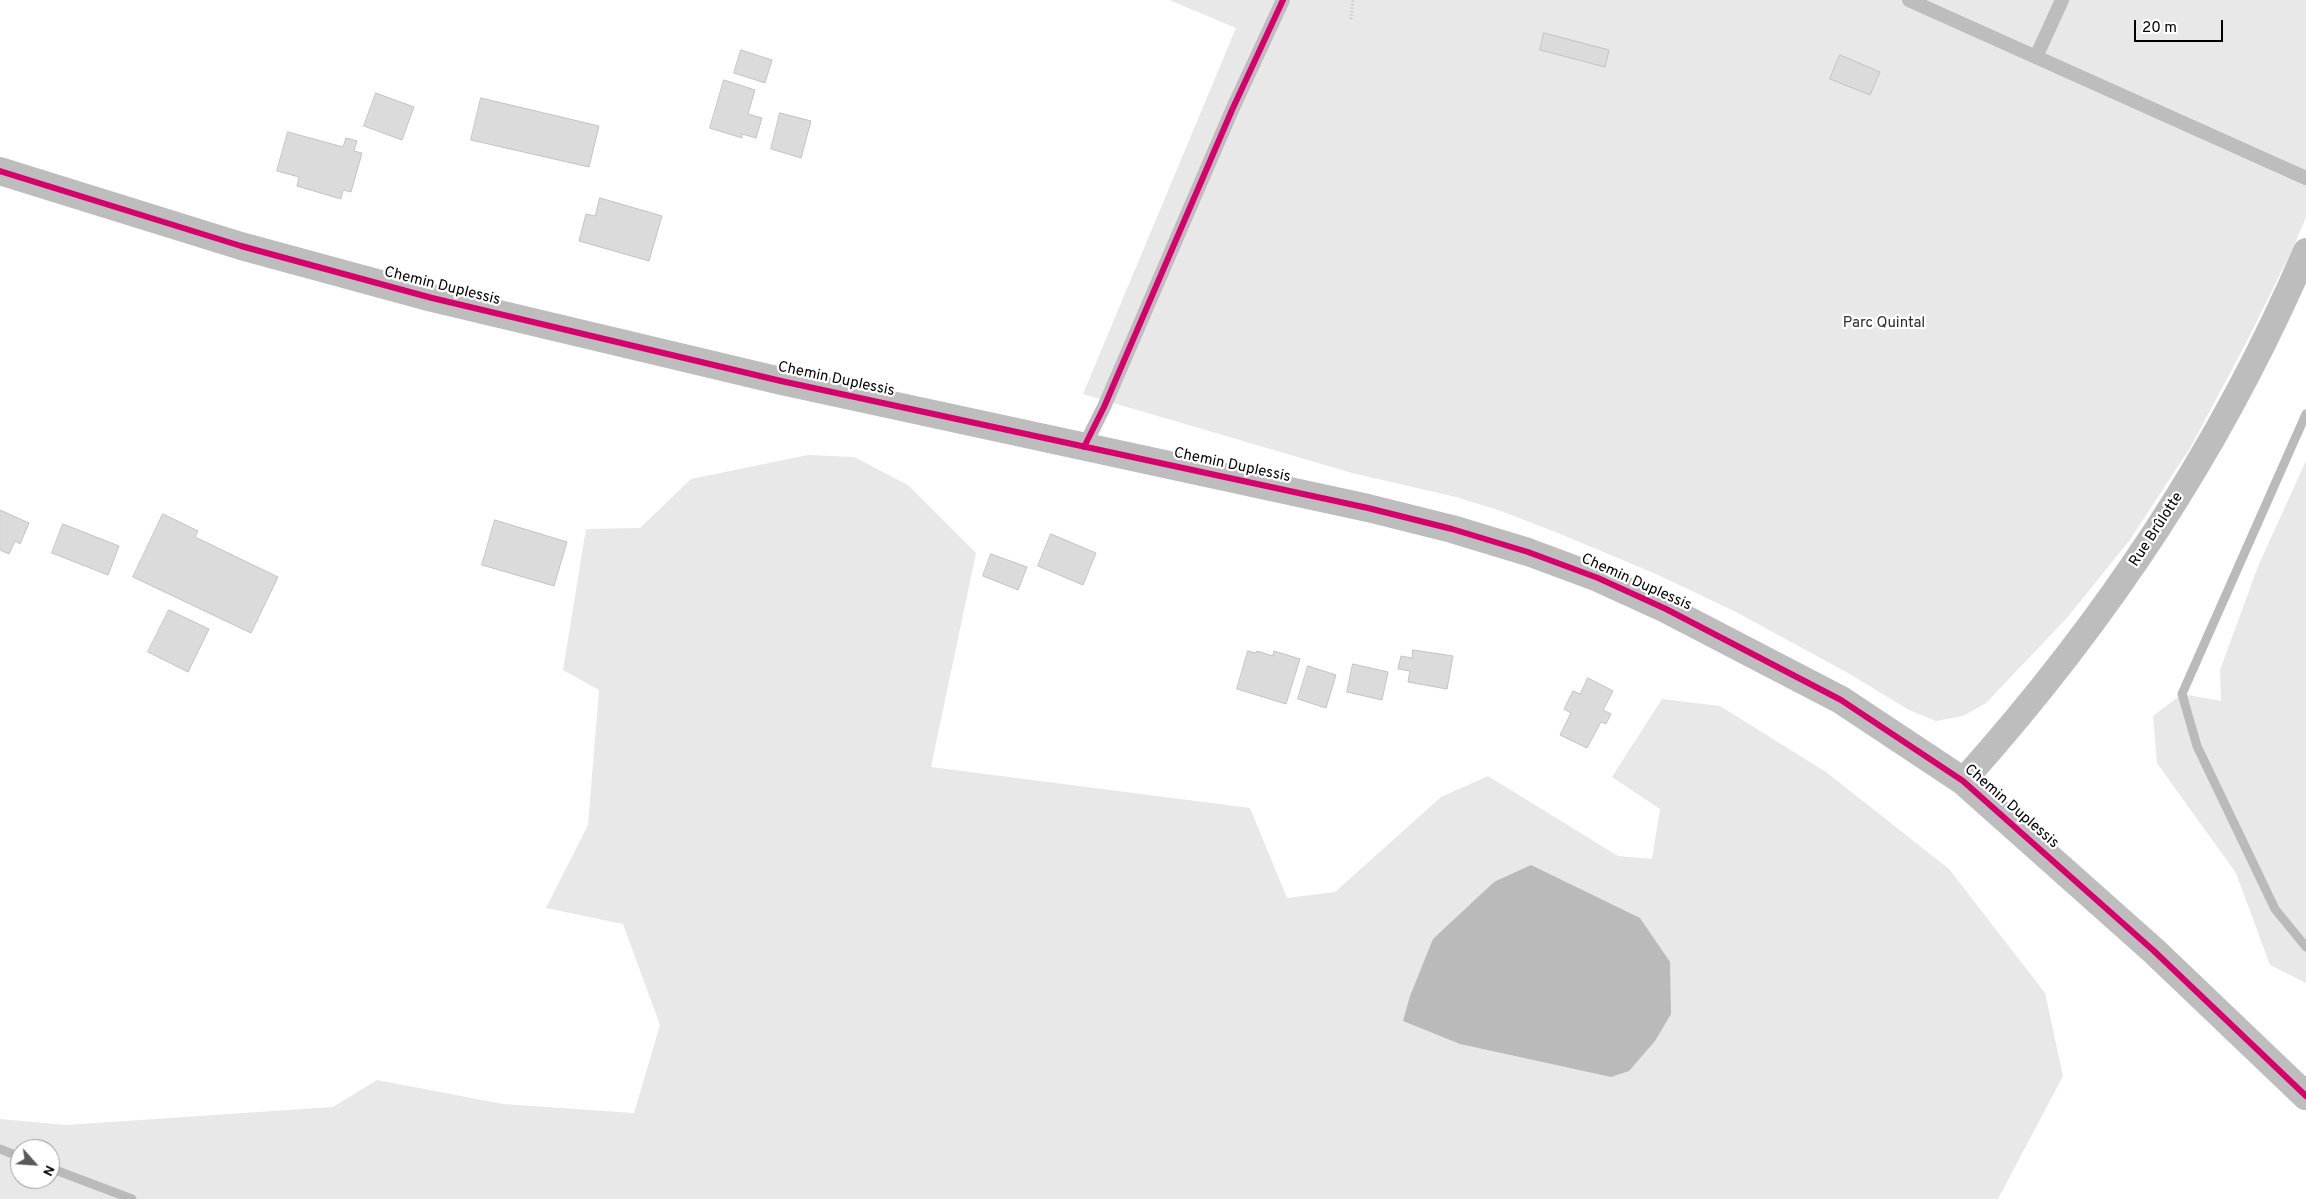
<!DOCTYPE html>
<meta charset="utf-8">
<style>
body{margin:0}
#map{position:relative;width:2306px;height:1199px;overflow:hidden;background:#fff;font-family:Overpass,sans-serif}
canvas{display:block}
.north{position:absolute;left:10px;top:1139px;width:50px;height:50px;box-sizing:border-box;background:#fff;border:1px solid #999;border-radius:50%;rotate:116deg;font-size:14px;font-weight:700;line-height:20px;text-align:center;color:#000}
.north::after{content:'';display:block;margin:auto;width:18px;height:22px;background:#595959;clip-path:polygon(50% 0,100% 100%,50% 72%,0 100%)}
.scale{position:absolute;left:2134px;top:20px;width:89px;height:22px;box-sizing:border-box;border:2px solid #000;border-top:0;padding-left:6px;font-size:15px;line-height:18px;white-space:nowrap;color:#000;-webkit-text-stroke:4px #fff;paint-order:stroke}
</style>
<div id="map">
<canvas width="2306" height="1199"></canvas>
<div class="north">N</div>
<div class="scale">20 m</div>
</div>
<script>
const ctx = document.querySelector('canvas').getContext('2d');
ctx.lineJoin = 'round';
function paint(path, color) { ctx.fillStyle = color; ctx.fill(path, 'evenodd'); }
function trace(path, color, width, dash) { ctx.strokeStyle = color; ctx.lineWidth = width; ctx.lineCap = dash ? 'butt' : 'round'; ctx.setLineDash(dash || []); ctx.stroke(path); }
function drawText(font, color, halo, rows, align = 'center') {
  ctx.font = font + ' Overpass,sans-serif'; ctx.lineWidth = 4.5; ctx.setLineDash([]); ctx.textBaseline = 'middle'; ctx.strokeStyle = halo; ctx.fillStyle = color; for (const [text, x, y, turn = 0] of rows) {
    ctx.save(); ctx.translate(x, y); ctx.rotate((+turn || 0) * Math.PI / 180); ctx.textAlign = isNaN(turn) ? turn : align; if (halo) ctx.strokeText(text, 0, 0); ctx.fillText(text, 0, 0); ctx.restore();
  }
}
paint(new Path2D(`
 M1169 0H2306V217L2293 248 2246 343 2190 448 2129 541 2066 619 1986 703 1963 716 1936 721 1909 710 1848 673 1736 612 1656 574 1558 533 1501 511 1456 497 1352 473 1083 394 1236 28Z
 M808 455 854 457 908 485 976 553 931 767 1250 808 1287 898 1335 892 1441 797 1488 776 1618 856 1652 859 1660 809 1612 777 1662 699 1720 706 1826 772 1949 869 2045 993 2063 1076 1998 1199H0V1119L66 1125 333 1107 377 1080 503 1104 634 1113 660 1025 623 924 546 908 588 825 599 690 563 670 586 529 640 528 691 479ZM20 1149H50V1179H20Z
 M2306 461V983L2270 965 2236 873 2157 763 2153 716 2182 694 2221 701 2220 670 2259 564Z`), '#e8e8e8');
paint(new Path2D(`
 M1531 865 1640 918 1670 962 1671 1014 1655 1041 1629 1071 1611 1077 1460 1044 1403 1021 1410 996 1433 939 1494 882Z`), '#bababa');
trace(new Path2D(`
 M2306 414 2182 694 2197 746 2275 909 2306 947
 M0 1149 20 1157
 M50 1168 132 1199`), '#bababa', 9);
const building = new Path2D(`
 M1544 33 1609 50 1605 67 1540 50Z
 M741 50 772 60 765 83 734 73Z
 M1840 55 1880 72 1870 95 1830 79Z
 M724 80 755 90 748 114 762 118 756 138 742 134V138L710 128Z
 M376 93 414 107 402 140 364 126Z
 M481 98 599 126 589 167 471 140Z
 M780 113 811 121 801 158 771 149Z
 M288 132 343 147 346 138 357 141 354 151 362 153 351 192 343 190 341 199 297 186 299 177 277 171Z
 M600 198 662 216 649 261 579 241 586 214 595 216Z
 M0 510 29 523 20 544 15 541 9 554 0 550Z
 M163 514 198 531 195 537 278 577 251 633 133 577Z
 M495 520 567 542 554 586 482 565Z
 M63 524 119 546 108 575 52 553Z
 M1051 534 1096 553 1083 585 1038 566Z
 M991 554 1027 567 1018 590 983 576Z
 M169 610 209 629 188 672 148 652Z
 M1413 650 1453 656 1447 689 1408 682 1410 671 1398 669 1401 656 1412 658Z
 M1248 651 1256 653 1257 651 1273 656 1274 651 1300 659 1286 704 1237 689Z
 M1353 664 1388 672 1382 700 1347 692Z
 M1308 666 1336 675 1326 708 1298 699Z
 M1588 678 1613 691 1603 710 1611 714 1606 724 1601 722 1587 748 1560 735 1571 713 1564 709 1573 691 1580 694Z`);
paint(building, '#dbdbdb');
trace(building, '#c3c3c3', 1);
trace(new Path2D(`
 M1351 19 1353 0`), '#c2c2c2', 3, [1, 2.5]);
trace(new Path2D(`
 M1909 0 2306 178
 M2036 57 2062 0
 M1084 447 1104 407 1232 110 1283 0`), '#bdbdbd', 14);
trace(new Path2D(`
 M1963 781C2107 620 2221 449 2306 251`), '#bdbdbd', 26);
trace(new Path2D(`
 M0 171 241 246 432 298 781 381 1368 508 1452 529 1528 552 1598 578 1666 609 1841 700 1963 781 2154 951 2306 1096`), '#bdbdbd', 28);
trace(new Path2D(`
 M0 171 241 246 432 298 781 381 1368 508 1452 529 1528 552 1598 578 1666 609 1841 700 1963 781 2154 951 2306 1096
 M1084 447 1104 407 1232 110 1283 0`), '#d6006c', 6);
drawText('15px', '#000', '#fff', [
 ["Chemin Duplessis",442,287,14],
 ["Chemin Duplessis",836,380,12],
 ["Chemin Duplessis",1232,466,12],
 ["Rue Brûlotte",2157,530,-57],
 ["Chemin Duplessis",1636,583,24],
 ["Chemin Duplessis",2011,807,41]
]);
drawText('15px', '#2c2c2c', '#fff', [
 ["Parc Quintal",1884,324]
]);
</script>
